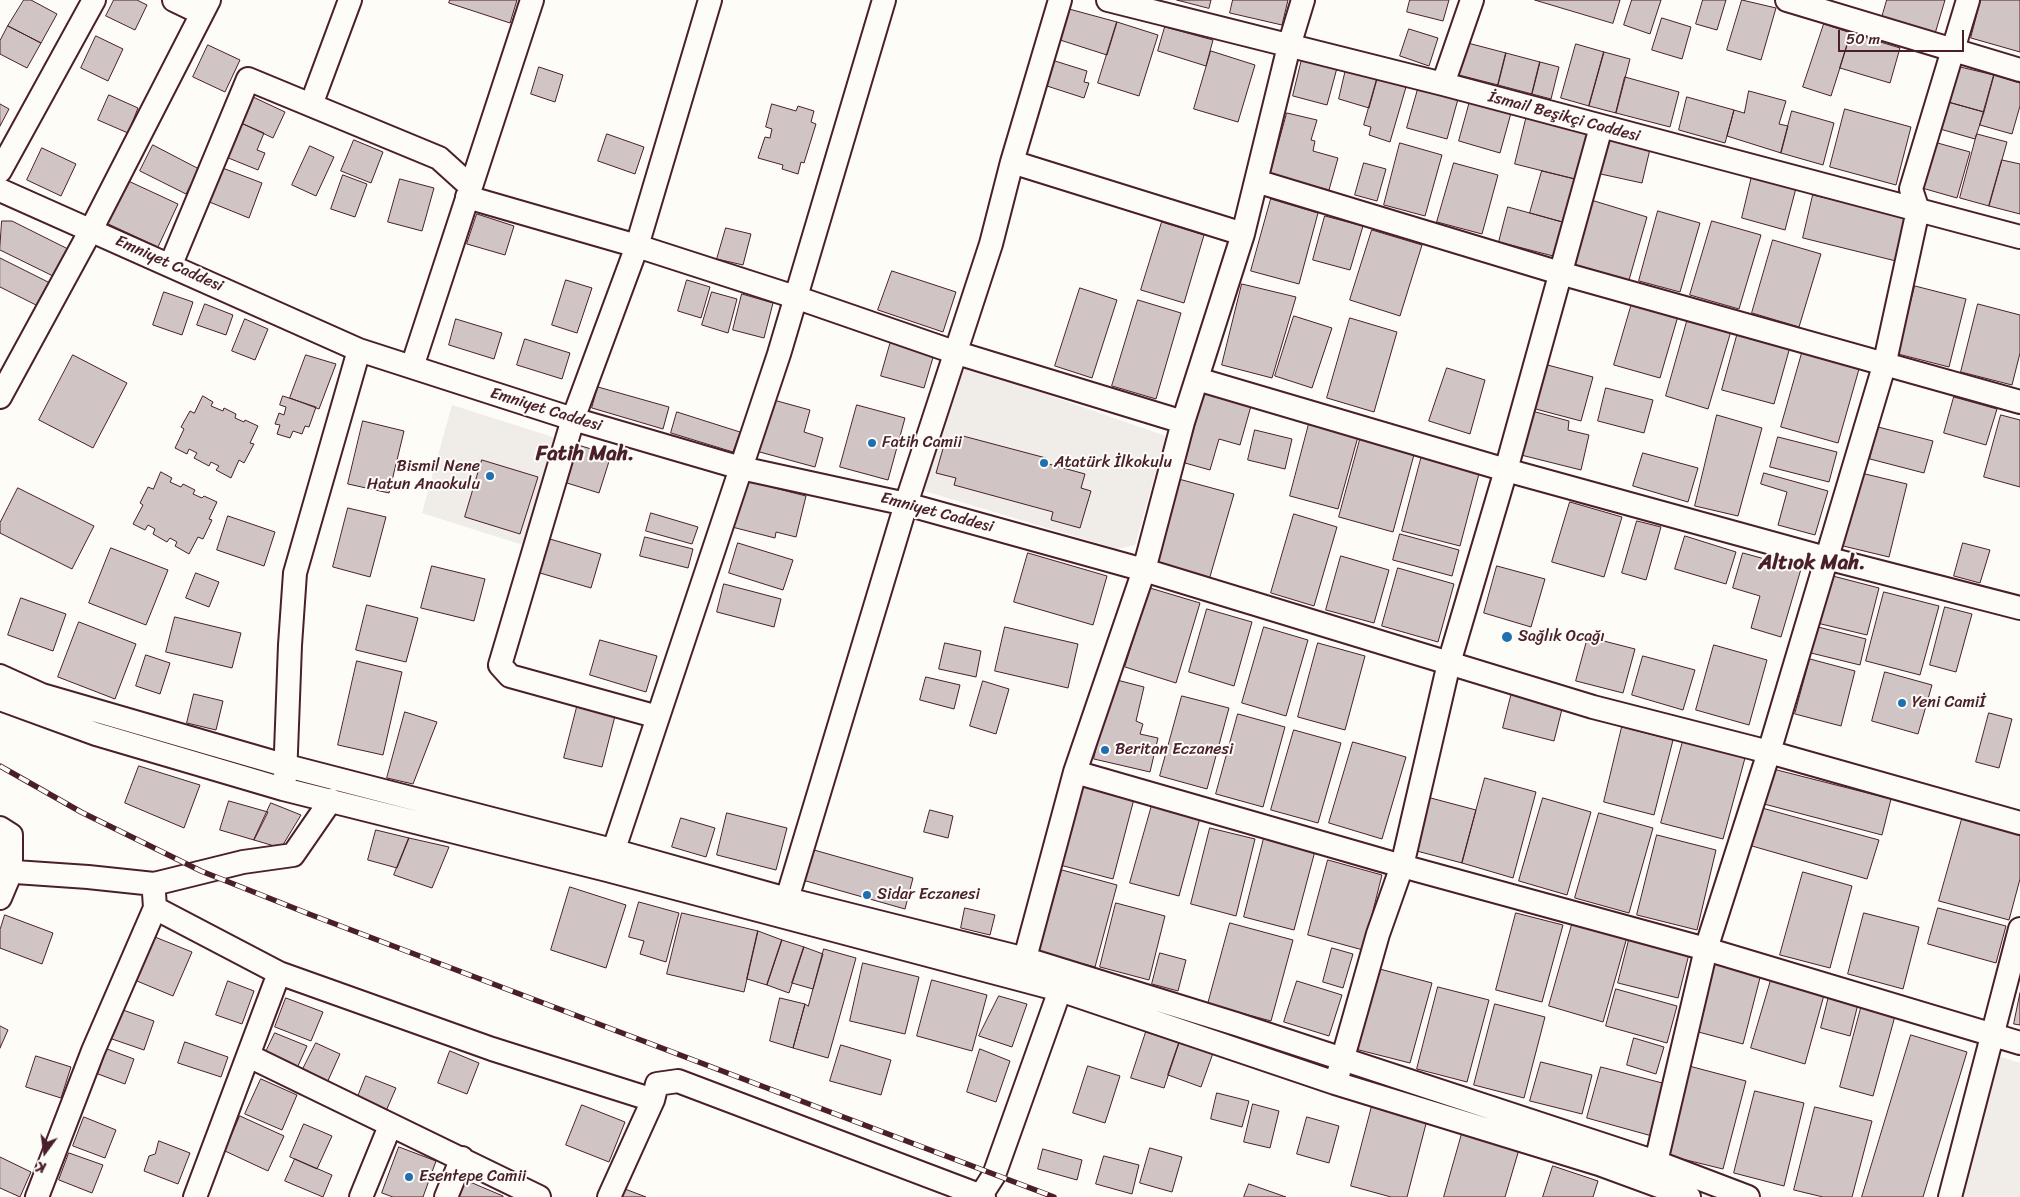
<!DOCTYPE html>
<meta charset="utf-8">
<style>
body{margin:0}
#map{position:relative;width:2020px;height:1197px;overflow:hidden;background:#fdfcf7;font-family:Sriracha,sans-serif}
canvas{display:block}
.north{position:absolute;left:20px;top:1127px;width:50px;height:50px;-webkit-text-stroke:4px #fdfcf7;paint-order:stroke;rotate:194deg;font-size:14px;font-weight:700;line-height:20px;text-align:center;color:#4a1f2b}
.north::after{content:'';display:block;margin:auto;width:18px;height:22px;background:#4a1f2b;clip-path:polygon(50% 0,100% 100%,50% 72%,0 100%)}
.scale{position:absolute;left:1838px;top:30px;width:126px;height:22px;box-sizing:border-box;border:2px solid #4a1f2b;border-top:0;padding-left:6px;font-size:15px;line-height:18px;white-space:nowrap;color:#4a1f2b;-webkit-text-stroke:4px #fdfcf7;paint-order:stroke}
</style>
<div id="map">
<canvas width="2020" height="1197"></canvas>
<div class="north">K</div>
<div class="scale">50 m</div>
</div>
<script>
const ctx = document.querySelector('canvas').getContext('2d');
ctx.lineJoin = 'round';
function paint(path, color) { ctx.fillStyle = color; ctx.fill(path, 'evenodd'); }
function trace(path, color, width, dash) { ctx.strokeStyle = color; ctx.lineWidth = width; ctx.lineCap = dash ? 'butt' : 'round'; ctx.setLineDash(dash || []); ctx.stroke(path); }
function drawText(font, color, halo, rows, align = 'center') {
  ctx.font = font + ' Sriracha,sans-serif'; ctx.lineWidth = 4; ctx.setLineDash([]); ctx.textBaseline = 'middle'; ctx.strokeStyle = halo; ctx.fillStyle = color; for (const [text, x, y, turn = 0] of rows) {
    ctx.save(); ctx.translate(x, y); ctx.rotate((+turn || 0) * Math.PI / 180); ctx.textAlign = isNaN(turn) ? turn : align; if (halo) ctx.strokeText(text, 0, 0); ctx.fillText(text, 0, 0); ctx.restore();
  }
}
paint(new Path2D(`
 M961 365 1166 436 1135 545 1117 549 921 490Z
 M452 405 559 439 526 546 422 513Z
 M1998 1056 2020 1063V1197H1960Z`), '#f0ece8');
const building = new Path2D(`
 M24 0H31L57 14 41 43 8 26Z
 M114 0H137L147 5 135 30 106 16Z
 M450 0H517L510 23 449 3Z
 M1177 0H1211L1209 8Z
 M1233 0H1288L1282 25 1230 13Z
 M1410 0H1449L1443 21 1407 12Z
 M1535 0H1620L1613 23Z
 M1632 0H1661L1650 34 1624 25Z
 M1703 0H1726L1717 30 1696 24Z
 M1742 0 1776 8 1761 60 1727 50Z
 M1887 0H1945L1934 37 1881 21Z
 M1981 0H2020V52L1971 38Z
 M1069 9 1117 22 1107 55 1060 40Z
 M1662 18 1691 27 1682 59 1652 50Z
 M1117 22 1158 35 1139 96 1098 83Z
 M1824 24 1851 33 1831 96 1803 87Z
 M8 26 41 43 27 68 0 54V41Z
 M1165 27 1213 40 1206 66 1158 51Z
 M1409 29 1438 38 1429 66 1400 56Z
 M1851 33 1900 48 1890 83 1840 68Z
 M96 36 123 49 108 81 81 68Z
 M1464 42 1506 53 1498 85 1455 74Z
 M1576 44 1604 52 1589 106 1561 98Z
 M208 45 240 60 225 92 193 77Z
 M1211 51 1255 65 1238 122 1194 109Z
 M1604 52 1630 59 1616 113 1589 106Z
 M1506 53 1540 62 1532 94 1498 85Z
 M1302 59 1337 68 1327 105 1293 96Z
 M1055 61 1087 71 1084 82 1089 83 1084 98 1047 86Z
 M1540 62 1559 67 1551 99 1532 94Z
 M1956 66 1994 75 1984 112 1948 102Z
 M539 67 563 75 555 102 531 94Z
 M1346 69 1377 79 1369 108 1339 99Z
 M1994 75 2020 83V106L2012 134 1980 125Z
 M1625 77 1679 92 1670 127 1616 113Z
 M1377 79 1406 87 1390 142 1369 135 1371 127 1364 125Z
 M1418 89 1458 99 1447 139 1407 128Z
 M1749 91 1786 101 1779 124 1788 126 1781 153 1727 136 1734 110 1744 113Z
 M109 95 138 108 128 133 98 120Z
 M253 97 285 112 273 138 241 123Z
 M1687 97 1734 110 1725 143 1679 130Z
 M1470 101 1511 113 1500 153 1459 141Z
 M1948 102 1984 112 1975 139 1940 129Z
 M0 104 9 109 0 126Z
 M772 104 796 111 798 106 814 111 811 122 816 124 804 163 801 162 798 174 782 169 783 165 758 158 765 137 770 138 772 129 766 127Z
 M1845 109 1911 127 1896 185 1830 167Z
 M1792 111 1834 123 1823 165 1781 153Z
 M1287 113 1317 120 1311 140 1315 141 1313 151 1338 158 1329 190 1270 175Z
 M1527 115 1591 131 1579 180 1515 164Z
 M241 123 264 133 257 150 265 153 258 170 226 157Z
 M607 134 644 147 635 174 598 161Z
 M1977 134 2007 142 1989 206 1960 198Z
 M1604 138 1650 149 1642 183 1596 173Z
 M354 140 383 152 371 183 341 171Z
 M1934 142 1970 152 1957 198 1922 188Z
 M1400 143 1442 155 1425 216 1384 205Z
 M153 145 199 169 186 194 140 171Z
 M310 146 334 157 316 196 292 185Z
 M42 148 76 164 61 196 27 180Z
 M2002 160 2020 164V214L1989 206Z
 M1364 163 1386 169 1377 201 1355 195Z
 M1454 163 1498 175 1482 234 1437 222Z
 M220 167 262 183 249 218 207 201Z
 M1542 171 1579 180 1566 223 1530 213Z
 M343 175 367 184 355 217 331 209Z
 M1752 176 1796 188 1785 230 1742 218Z
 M124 179 178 204 158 247 104 222Z
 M400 179 434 188 422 231 388 222Z
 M1813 195 1910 218 1900 262 1803 238Z
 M1271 199 1318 213 1299 284 1251 271Z
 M1591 200 1647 217 1629 280 1573 264Z
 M1508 207 1566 223 1557 257 1499 242Z
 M1658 211 1700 223 1680 292 1639 281Z
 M477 214 514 226 505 255 467 244Z
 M1325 216 1363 226 1350 270 1313 260Z
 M2 221H12L70 250 55 277 0 250Z
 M1712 221 1761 235 1739 309 1690 295Z
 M1162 222 1204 235 1184 303 1141 290Z
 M726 228 751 234 743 265 717 259Z
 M1372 230 1422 245 1400 316 1350 300Z
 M1773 240 1821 254 1799 327 1752 313Z
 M0 258 50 283 38 306 0 287Z
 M892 271 956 292 943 332 878 310Z
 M566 280 592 288 577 333 552 325Z
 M687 280 710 287 701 318 678 311Z
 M1242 284 1296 297 1272 378 1222 365Z
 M1915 286 1966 299 1949 367 1898 354Z
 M1080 288 1117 300 1092 378 1055 366Z
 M164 292 193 302 182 335 153 325Z
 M712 292 737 299 728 333 702 325Z
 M742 294 773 303 764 338 733 330Z
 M1138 300 1181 313 1156 399 1112 386Z
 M1632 303 1678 316 1660 378 1614 365Z
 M205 304 233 315 226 335 197 325Z
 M1978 304 2020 315V353L2012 385 1961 372Z
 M1294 316 1332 328 1312 388 1275 376Z
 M1350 318 1397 332 1374 412 1327 398Z
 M1688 318 1731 331 1708 409 1666 396Z
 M245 319 268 329 255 360 232 351Z
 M456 319 502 333 494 359 449 345Z
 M1738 332 1790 347 1774 404 1722 390Z
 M525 339 570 353 562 379 517 365Z
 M891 341 934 354 924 388 881 376Z
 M1802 353 1859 369 1838 443 1781 427Z
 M73 355 127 383 93 448 39 420Z
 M306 355 336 364 319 409 290 398Z
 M1540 363 1593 377 1581 421 1528 407Z
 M1447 368 1485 380 1470 434 1429 421Z
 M598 387 669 407 663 429 592 408Z
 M1606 388 1653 400 1644 433 1598 421Z
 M1204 393 1251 406 1240 445 1219 439 1210 470 1185 463Z
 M203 396 213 402 211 406 223 411 224 408 236 414 235 418 244 422 245 420 258 426 250 443 254 444 244 463 239 460 231 478 216 470 219 466 211 462 209 466 194 458 197 453 189 449 187 454 175 448 184 429 181 427 190 411 194 413Z
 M283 396 316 407 309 427 305 426 302 434 293 431 290 438 277 434 280 425 275 424 279 413 284 415 286 407 280 405Z
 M1954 397 1997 409 1986 445 1944 433Z
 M770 399 810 410 804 432 823 438 815 467 756 451Z
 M857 405 905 418 888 480 840 467Z
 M1532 411 1569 421 1568 430 1589 435 1581 470 1521 455Z
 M677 412 740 432 733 452 671 433Z
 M1717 415 1762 428 1738 516 1695 506Z
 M2001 415 2020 420V487L1984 477Z
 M1310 420 1359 433 1338 509 1290 496Z
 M363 421 404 431 389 493 348 484Z
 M1878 427 1933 441 1924 473 1870 459Z
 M1255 430 1292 439 1285 469 1248 460Z
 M963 436 1046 458 1045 463 1085 474 1081 488 1091 491 1080 528 1051 520 1053 512 954 485 956 478 936 473 946 438 961 442Z
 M1361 436 1415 451 1393 532 1339 517Z
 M1778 437 1837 452 1829 482 1770 467Z
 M578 445 611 455 599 493 567 483Z
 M1643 453 1698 468 1688 502 1633 486Z
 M1422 455 1480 470 1460 546 1402 531Z
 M482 460 538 477 520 534 465 517Z
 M161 472 172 478 170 482 181 487 183 484 195 490 193 494 202 498 204 496 217 502 209 519 212 520 203 539 198 537 189 554 175 546 177 542 170 538 167 542 153 534 155 529 148 525 145 530 133 524 143 505 140 503 148 487 153 489Z
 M1857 472 1907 484 1889 557 1839 545Z
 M1764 473 1828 491 1815 535 1778 525 1787 492 1761 484Z
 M1175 478 1234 494 1209 580 1151 564Z
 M743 480 806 496 796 537 776 532 775 538 732 527Z
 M18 488 94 526 72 569 0 533V523Z
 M1570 502 1622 517 1604 577 1552 562Z
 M348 508 386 517 370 577 333 567Z
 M651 513 698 527 692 544 646 531Z
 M1294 514 1337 527 1314 606 1271 593Z
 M228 516 275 532 264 566 217 550Z
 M1637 521 1661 527 1646 580 1622 573Z
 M1400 534 1459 550 1452 576 1393 560Z
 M1685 536 1736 552 1726 584 1675 569Z
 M645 537 693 549 688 568 640 556Z
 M550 539 601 554 591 588 540 573Z
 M738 543 793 560 783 590 729 573Z
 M1963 543 1990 550 1980 583 1954 576Z
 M111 548 168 570 146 625 89 603Z
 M1028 553 1107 576 1093 625 1014 602Z
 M1743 553 1801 569 1781 637 1751 628 1760 596 1733 588Z
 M1341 556 1389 570 1374 623 1326 610Z
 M432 566 485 579 474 621 421 608Z
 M1497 566 1545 579 1531 627 1484 613Z
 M1398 568 1454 584 1438 642 1382 626Z
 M196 573 219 582 209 607 186 598Z
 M1829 575 1879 588 1867 635 1817 623Z
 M724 584 781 599 774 627 717 612Z
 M1150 588 1200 603 1176 683 1125 667Z
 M1884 592 1939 606 1920 675 1866 661Z
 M21 598 66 614 53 651 8 635Z
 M367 605 418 618 406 662 356 650Z
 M1945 607 1972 614 1956 672 1930 665Z
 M1207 609 1252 622 1234 686 1189 672Z
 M175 617 241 633 232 668 166 652Z
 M79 622 136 644 115 699 58 677Z
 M1005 627 1078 644 1068 688 995 671Z
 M1264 627 1308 640 1286 716 1242 703Z
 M1818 627 1866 639 1860 665 1811 653Z
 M1588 637 1635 649 1623 693 1576 681Z
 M600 640 657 656 646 692 590 675Z
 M945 643 981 651 976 677 939 669Z
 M1318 643 1365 656 1345 730 1298 717Z
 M1714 645 1767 660 1749 725 1696 710Z
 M146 655 170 663 160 694 136 686Z
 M1643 656 1695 670 1683 710 1632 695Z
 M1810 659 1855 671 1841 726 1795 714Z
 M357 661 402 672 383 755 338 745Z
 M1885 672 1932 685 1918 734 1872 721Z
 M926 677 960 685 954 709 920 700Z
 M1113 679 1144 687 1136 721 1143 724 1140 734 1158 738 1150 772 1094 759Z
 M983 681 1009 689 996 734 970 726Z
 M1512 692 1563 705 1554 741 1503 728Z
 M194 694 223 701 216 730 187 723Z
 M1182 696 1229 708 1207 789 1160 776Z
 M577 707 615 716 602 767 564 758Z
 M405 712 437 722 413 784 387 778Z
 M1989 713 2012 719 1999 768 1976 762Z
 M1238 714 1285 727 1263 807 1216 794Z
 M1622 727 1673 740 1654 815 1604 802Z
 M1294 730 1341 743 1318 823 1271 810Z
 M1683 741 1745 758 1723 839 1661 823Z
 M1353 742 1406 757 1382 839 1329 823Z
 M139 766 200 785 184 828 125 803Z
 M1773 769 1891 799 1882 835 1764 804Z
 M1485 778 1536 792 1513 878 1462 863Z
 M1081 786 1134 799 1113 879 1060 865Z
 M1427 797 1476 810 1462 863 1413 850Z
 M1543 798 1591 812 1567 895 1519 881Z
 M229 801 268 812 254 840 220 830Z
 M271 803 301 815 281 848 254 840Z
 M1152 805 1200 818 1179 896 1130 883Z
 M1762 808 1879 840 1867 879 1752 846Z
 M930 810 953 816 948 838 924 832Z
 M727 813 787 828 776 870 717 855Z
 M1599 813 1653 828 1629 913 1575 898Z
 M681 818 715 828 706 857 672 847Z
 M1962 819 2020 835V879L2009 920 1939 901Z
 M1210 828 1255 839 1236 916 1191 904Z
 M376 830 409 838 397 868 368 860Z
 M1657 835 1716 850 1697 930 1637 915Z
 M409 838 449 847 432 888 394 875Z
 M1264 838 1315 851 1294 930 1244 917Z
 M807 848 913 878 905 909 799 879Z
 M1328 860 1382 875 1363 950 1308 935Z
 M1062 870 1117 885 1095 967 1039 952Z
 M1803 872 1852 886 1830 968 1780 955Z
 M570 887 626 905 606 968 551 950Z
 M639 902 679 913 666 962 640 954 644 941 629 937Z
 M1116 903 1165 916 1149 980 1100 967Z
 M965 908 995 915 990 935 961 928Z
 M1938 908 2006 926 1996 963 1928 944Z
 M682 913 758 931 744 992 667 974Z
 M1516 913 1563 925 1542 1002 1496 990Z
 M1864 913 1919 927 1903 989 1848 974Z
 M5 915 53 933 42 964 0 948V930Z
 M1573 921 1627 937 1603 1022 1549 1006Z
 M1230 923 1293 940 1271 1021 1208 1004Z
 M758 931 782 940 767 985 747 979Z
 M155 937 192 952 173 996 137 981Z
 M782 940 804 947 789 993 767 985Z
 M1629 940 1689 954 1678 998 1618 983Z
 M804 947 823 954 813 989 792 983Z
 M1332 948 1353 954 1343 988 1323 982Z
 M824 949 856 958 828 1058 793 1048 805 1004 808 1006Z
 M1160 953 1186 960 1178 991 1152 984Z
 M1710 956 1762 970 1743 1044 1691 1030Z
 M863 963 919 977 905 1034 850 1021Z
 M1376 968 1432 983 1410 1063 1355 1049Z
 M932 980 987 995 972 1051 917 1036Z
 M1771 980 1824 995 1805 1064 1751 1048Z
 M228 981 254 991 242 1024 216 1015Z
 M1297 981 1342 995 1329 1036 1284 1022Z
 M1438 987 1489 1000 1467 1082 1417 1069Z
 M1616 989 1677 1006 1667 1043 1606 1026Z
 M2020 993V1025L2014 1024Z
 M999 996 1027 1004 1012 1047 979 1036Z
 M1829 996 1858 1004 1850 1036 1821 1028Z
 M286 998 323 1012 311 1041 275 1027Z
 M780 998 805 1004 793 1048 770 1041Z
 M1495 1004 1545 1017 1524 1098 1474 1085Z
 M1861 1008 1895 1016 1873 1096 1840 1087Z
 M123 1010 154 1021 144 1050 112 1039Z
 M0 1026 8 1030 0 1048Z
 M1146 1032 1179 1043 1164 1088 1131 1078Z
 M275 1033 307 1046 297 1068 263 1058Z
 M1911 1035 1967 1052 1923 1197H1862Z
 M1634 1038 1664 1047 1656 1074 1627 1065Z
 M185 1042 228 1057 221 1077 178 1063Z
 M316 1043 340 1054 326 1085 301 1073Z
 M1179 1043 1213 1053 1201 1087 1168 1075Z
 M841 1045 891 1060 881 1095 830 1081Z
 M107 1049 134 1059 125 1084 98 1074Z
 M980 1049 1010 1061 996 1102 967 1092Z
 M450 1051 479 1063 467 1094 438 1083Z
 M36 1056 71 1067 61 1098 26 1087Z
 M1541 1062 1592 1075 1582 1114 1530 1101Z
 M1088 1066 1120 1076 1105 1123 1073 1113Z
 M1689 1066 1746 1081 1723 1169 1666 1155Z
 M1601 1067 1666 1084 1652 1136 1587 1118Z
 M366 1076 396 1088 386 1111 357 1099Z
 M261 1079 297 1095 282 1130 245 1114Z
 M1755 1091 1804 1103 1784 1186 1734 1173Z
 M1217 1093 1249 1101 1242 1127 1211 1119Z
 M1253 1104 1279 1111 1270 1148 1244 1142Z
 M582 1105 625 1122 609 1162 566 1145Z
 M1372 1106 1427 1120 1407 1197H1391L1351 1186Z
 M1815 1107 1872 1121 1852 1197H1823L1794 1190Z
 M240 1116 284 1136 268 1171 225 1151Z
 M84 1117 116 1130 105 1158 73 1146Z
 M1307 1117 1339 1126 1329 1163 1297 1154Z
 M304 1124 332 1136 317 1169 290 1157Z
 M1463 1130 1520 1146 1505 1197H1444Z
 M159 1141 190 1153 178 1184 144 1171 149 1156 155 1154Z
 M399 1147 436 1161 423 1197H393L382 1193Z
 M1150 1148 1182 1157 1172 1192 1140 1183Z
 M1043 1149 1082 1160 1077 1180 1038 1169Z
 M69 1153 103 1165 92 1193 59 1180Z
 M1104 1156 1139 1165 1132 1194 1096 1184Z
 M0 1157 31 1172 20 1197 0 1188Z
 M295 1159 332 1175 323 1197 285 1181Z
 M1553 1166 1598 1181 1593 1197H1543Z
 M463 1179 503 1196V1197H455Z
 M1249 1184 1286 1197H1244Z
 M625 1189 646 1197H623Z`);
paint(building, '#d0c5c4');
trace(building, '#4a1f2b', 1);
const minor = new Path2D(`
 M174 0 201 13
 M1108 0 1443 84 2020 237
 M1787 0 2020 70
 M1443 84 1472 0
 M311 105 350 0
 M1012 162 1243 234
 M0 171 94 0
 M1256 181 1560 273 2020 402
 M0 190 359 350 573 419 741 468 906 504 1144 570 1593 707 1769 752 2020 823
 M467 197 637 246 795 297 954 352 1183 422
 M171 264 248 79 439 158 470 186
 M412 367 532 0
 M1197 379 1506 470 1826 558 2020 608
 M0 397 91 230 209 0
 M0 676 42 695 287 766 612 850 787 899 1026 959 1236 1024 1656 1162 1748 1197
 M0 699 96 734 283 789 607 870 1060 990 1335 1083 1599 1164 1689 1197
 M658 717 510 676 500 665 573 419 637 246 710 0
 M1075 772 1402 866 1706 949 2020 1043
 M285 778 290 645 295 573 359 350
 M0 828 11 835V872L0 898
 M609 864 779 354 884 0
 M0 871 88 877 154 884 243 862 293 855 331 800
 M787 899 906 504 991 244 1012 162 1060 0
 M155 908 279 973 492 1049 653 1100 657 1084 678 1081 984 1197
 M1021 973 1075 772 1144 570 1183 422 1243 234 1289 46 1303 0
 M249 1056 539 1197
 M1338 1075 1378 934 1402 866 1449 663 1506 470 1601 127
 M1651 1175 1656 1162 1706 949 1769 752 1884 366 1918 210 1911 189 1968 0
 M37 1197 93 1051 155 908 154 893
 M195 1197 279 973
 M361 1197 390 1126
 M446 1197 462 1158
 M609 1197 653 1100
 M980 1197 994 1175 1060 990
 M1950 1197 2020 929`);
trace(minor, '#4a1f2b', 26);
trace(minor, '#fdfcf7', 22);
const rail = new Path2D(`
 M0 766 81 812 201 871 309 914 1054 1197`);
trace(rail, '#4a1f2b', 5.5);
trace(rail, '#fdfcf7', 4, [11]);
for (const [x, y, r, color] of [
 [872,443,5,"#1f6fb2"],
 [1044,463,5,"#1f6fb2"],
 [490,476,5,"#1f6fb2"],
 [1507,637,6,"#1f6fb2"],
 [1902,703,5,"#1f6fb2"],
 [1105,750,5,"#1f6fb2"],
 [867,895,5,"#1f6fb2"],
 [409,1177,5,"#1f6fb2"]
]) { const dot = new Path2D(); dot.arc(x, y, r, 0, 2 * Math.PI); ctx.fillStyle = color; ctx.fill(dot); trace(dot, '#fdfcf7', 2); }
drawText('16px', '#4a1f2b', '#fdfcf7', [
 ["İsmail Beşikçi Caddesi",1564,117,15],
 ["Emniyet Caddesi",169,264,24],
 ["Emniyet Caddesi",546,410,17],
 ["Emniyet Caddesi",937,513,15]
]);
drawText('16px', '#4a1f2b', '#fdfcf7', [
 ["Fatih Camii",882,443],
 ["Atatürk İlkokulu",1054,463],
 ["Bismil Nene",480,467,"right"],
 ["Hatun Anaokulu",480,485,"right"],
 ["Sağlık Ocağı",1518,637],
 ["Yeni Camiİ",1912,703],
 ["Beritan Eczanesi",1115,750],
 ["Sidar Eczanesi",877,895],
 ["Esentepe Camii",419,1177]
], 'left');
drawText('bold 21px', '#4a1f2b', '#fdfcf7', [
 ["Fatih Mah.",585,455],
 ["Altıok Mah.",1812,564]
]);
</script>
